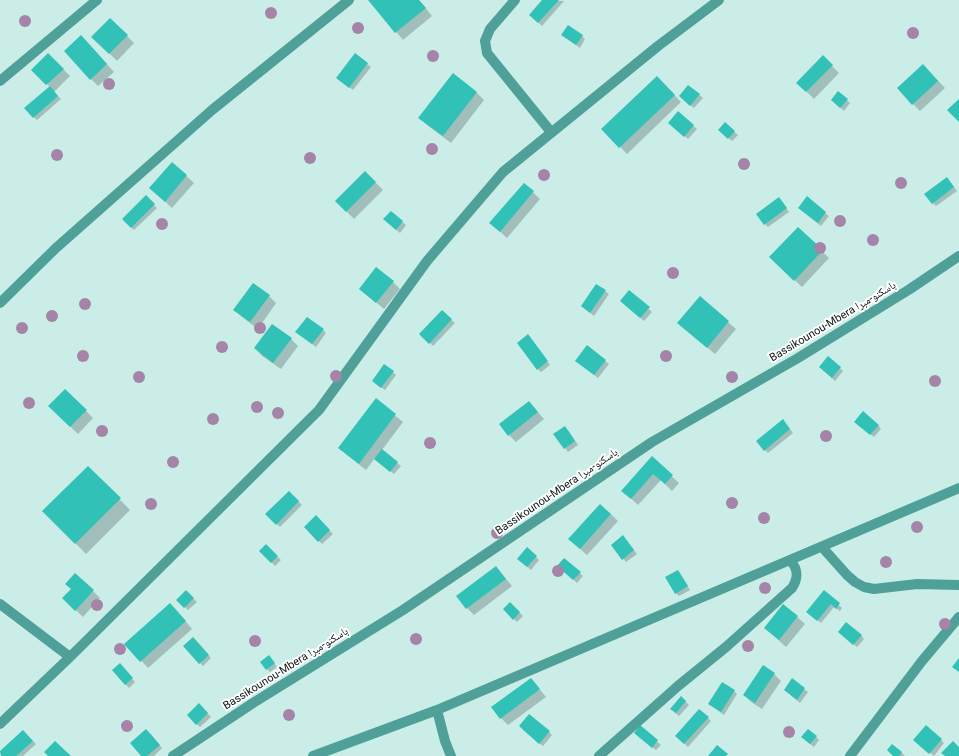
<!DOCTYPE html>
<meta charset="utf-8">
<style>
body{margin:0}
canvas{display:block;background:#caede8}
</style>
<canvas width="959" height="756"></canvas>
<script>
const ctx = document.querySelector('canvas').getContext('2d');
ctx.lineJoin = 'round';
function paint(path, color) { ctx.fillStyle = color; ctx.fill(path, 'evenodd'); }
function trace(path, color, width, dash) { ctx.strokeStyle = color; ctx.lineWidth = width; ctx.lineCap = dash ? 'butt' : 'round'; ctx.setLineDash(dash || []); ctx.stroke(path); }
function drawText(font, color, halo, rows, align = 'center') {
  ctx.font = font + ' Roboto,"Noto Naskh Arabic",sans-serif'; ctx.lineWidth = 4; ctx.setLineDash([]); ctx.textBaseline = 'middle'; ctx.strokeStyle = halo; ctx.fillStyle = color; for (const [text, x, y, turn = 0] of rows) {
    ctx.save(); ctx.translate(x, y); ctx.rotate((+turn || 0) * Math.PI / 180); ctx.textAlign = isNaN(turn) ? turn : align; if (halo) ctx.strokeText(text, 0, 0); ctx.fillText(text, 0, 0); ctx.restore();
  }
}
paint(new Path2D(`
 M369 0H419L432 16 403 40Z
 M543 0 564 1 542 26 530 15Z
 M110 19 134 43 117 61 93 37Z
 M562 35 582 36 585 39 580 48Z
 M89 44 114 72 98 86 91 79Z
 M48 54 70 76 54 92 61 99 37 120 25 108 50 87 33 70Z
 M823 57 839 73 814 99 798 83Z
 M367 64 371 67 353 90 341 81Z
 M930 72 945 88 920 111 913 104Z
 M453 74 477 93 484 100 451 143 427 125 420 118Z
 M657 77 681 102 627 154 603 129Z
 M689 86 703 98 694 108 684 100Z
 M838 92 850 103 844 111 832 100Z
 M678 113 697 129 688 139 673 126Z
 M725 124 738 135 732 141 719 130Z
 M172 163 194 183 172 208 158 195Z
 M365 172 383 190 354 219 336 201Z
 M947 178 957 191 936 206 933 203Z
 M524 184 540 199 507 238 491 223Z
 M146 197 157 208 134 230 123 219Z
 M807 198 829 216 821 226 802 211Z
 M782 202 789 212 768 227 765 224Z
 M391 212 406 225 400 233 388 223Z
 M798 228 829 258 802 287 770 257Z
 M393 282 400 289 384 309 360 289Z
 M597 285 609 294 594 316 582 306Z
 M629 291 652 312 644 321 624 304Z
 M269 296 276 303 258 329 242 317 235 310Z
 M700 298 736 329 715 354 678 323Z
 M442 312 455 323 433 346 421 334Z
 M323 330 326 333 316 347 300 335Z
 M291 339 298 346 281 369 262 356 255 348Z
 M531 339 550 365 541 372 538 369Z
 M587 346 609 364 598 378 580 364Z
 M840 368 843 371 835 381 823 370Z
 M393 372 396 375 385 390 376 384Z
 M65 390 93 418 78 434 49 406Z
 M376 400 403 422 382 450 401 466 394 474 375 458 366 470 347 455 340 448Z
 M529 402 544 419 516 442 509 435Z
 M786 424 793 433 768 453 765 450Z
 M859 425H878L881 429 874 437Z
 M568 430 578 445 568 452 555 434Z
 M652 458 679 483 672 491 661 480 638 505 623 491Z
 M88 467 130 510 86 554 44 511Z
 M289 492 302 505 280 527 267 514Z
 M611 514 618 521 587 555 577 546Z
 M316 517 333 534 322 544 305 527Z
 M626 540 637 554 626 562 612 545Z
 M266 546 281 560 275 566 261 551Z
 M527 549 539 560 531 570 518 559Z
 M564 559 583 576 577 583 558 566Z
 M496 567 512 586 474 615 467 608Z
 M678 571 690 590 679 596 676 593Z
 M93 591 100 598 83 617 63 598Z
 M186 591 197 602 188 610 178 600Z
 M824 592 842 608 840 611 834 607 821 623 811 615Z
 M510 603 523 616 517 622 504 609Z
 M784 605 805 624 786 647 765 628Z
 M177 611 192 629 148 668 126 644Z
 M842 635H861L864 639 857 647Z
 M197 642 211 658 203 666 200 663Z
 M272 660 277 667 270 672 267 669Z
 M123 668 135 682 129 688 113 671Z
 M774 674 781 681 762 709 751 702 744 695Z
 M531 679 546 697 508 725 501 718Z
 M792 680 808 692 800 703 785 690Z
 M734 691 737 694 724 715 709 704Z
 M681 697 689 705 679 716 674 712Z
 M199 704 211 717 200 727 188 715Z
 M700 710 711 721 688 747 677 736Z
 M640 727 661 745 656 750 638 736Z
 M523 730 549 732 552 735 543 746Z
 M23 731 36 744 23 756H3L0 752Z
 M150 733 162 748 154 756H143Z
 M816 737 819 740 814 747 806 741Z
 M941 740 944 743 934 756 917 743Z
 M892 745 902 753 905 756H894Z`), '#0003');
paint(new Path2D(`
 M368 0H419L426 8 395 33Z
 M542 0H559L538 23 529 15Z
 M110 18 128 35 109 54 91 37Z
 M568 25 583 35 576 45 561 35Z
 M81 35 107 64 90 80 64 51Z
 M48 53 64 69 46 85 31 70Z
 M355 53 368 63 349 88 336 78Z
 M823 55 833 65 806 92 796 83Z
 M923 64 938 81 912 105 897 88Z
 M453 73 477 92 443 136 418 118Z
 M657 76 675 95 619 148 601 129Z
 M688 85 700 94 690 106 679 96Z
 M50 86 58 96 33 118 24 108Z
 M838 91 848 99 840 108 831 100Z
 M959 99V122L947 110Z
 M678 111 694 125 684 137 668 123Z
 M725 122 735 131 728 139 718 130Z
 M172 162 187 175 165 202 149 188Z
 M365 171 376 182 346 212 335 201Z
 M947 177 954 187 932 204 924 194Z
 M524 183 534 191 500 232 489 223Z
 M146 195 155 204 131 228 122 219Z
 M807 196 826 212 818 223 798 208Z
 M779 197 787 208 764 225 756 214Z
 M391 211 403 221 396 230 383 219Z
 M798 227 823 250 794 281 769 257Z
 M376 267 394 281 376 303 359 289Z
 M253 283 270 295 250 322 233 310Z
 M596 284 606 290 590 313 581 306Z
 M629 290 650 307 640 318 620 301Z
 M700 296 729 321 707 348 677 323Z
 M442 310 452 319 429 344 419 334Z
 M307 317 324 329 312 344 295 332Z
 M272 324 292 338 273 363 254 348Z
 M528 334 548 361 537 370 517 343Z
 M587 345 606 360 594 375 575 361Z
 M828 356 841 367 832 378 819 367Z
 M384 364 394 371 381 388 372 381Z
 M65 389 87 410 70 427 48 406Z
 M376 398 396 414 359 464 338 448Z
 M529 401 538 412 508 436 499 424Z
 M863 411 879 425 870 435 854 422Z
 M783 419 790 429 764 451 756 441Z
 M565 426 575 441 564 449 553 434Z
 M382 449 398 462 390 472 374 459Z
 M652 456 673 475 665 484 653 474 631 499 621 491Z
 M88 466 121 498 75 544 42 511Z
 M289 491 299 501 276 525 265 514Z
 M600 504 611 514 580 549 568 539Z
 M316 515 330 530 318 542 304 527Z
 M623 535 634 550 622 560 611 545Z
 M266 544 278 556 271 563 259 551Z
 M527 547 537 556 527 567 517 559Z
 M564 558 581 572 573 580 557 566Z
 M496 566 506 579 466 609 456 596Z
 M678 570 688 586 675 594 665 577Z
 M75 573 94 590 75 611 62 598 71 589 65 584Z
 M186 590 194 598 184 608 176 600Z
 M824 590 840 603 836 609 831 604 817 621 806 612Z
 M510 602 520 612 513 620 503 609Z
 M170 603 186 621 140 662 124 644Z
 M783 604 798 616 779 640 764 628Z
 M846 622 862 635 853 645 838 632Z
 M193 637 209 655 199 664 183 646Z
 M269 655 275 663 266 670 260 662Z
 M959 658V672L952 667Z
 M120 663 133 678 125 685 112 670Z
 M763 665 775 673 755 703 743 695Z
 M531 678 540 689 500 719 491 707Z
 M792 678 805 688 797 700 784 690Z
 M722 682 735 690 721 712 708 704Z
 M681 696 686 701 676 713 670 709Z
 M199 703 208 713 196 725 187 715Z
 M699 709 709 717 684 744 675 736Z
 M529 714 550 731 539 744 519 726Z
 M640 725 658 740 652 748 634 733Z
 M926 725 942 739 929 754 913 740Z
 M146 729 160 745 147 756H141L130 743Z
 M808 729 817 736 810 744 801 737Z
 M23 730 33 741 16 756H1L0 751Z
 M55 741 71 756H48L44 752Z
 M953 741 959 747V756H945L941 753Z
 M892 744 902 752 899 756H893L887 750Z
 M717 745 728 754 726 756H708Z`), '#32c1b6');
trace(new Path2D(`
 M515 0 490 29 485 41 487 53 551 132
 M0 81 97 0
 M0 303 56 248 212 110 349 0
 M822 547 847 575 855 582 864 587 874 589 917 584 959 585
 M0 604 70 657
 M437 710 445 741 451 756
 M0 724 70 657 319 410 427 261 503 172 658 46 719 0
 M313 756 437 710 959 488
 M599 756 678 686 726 647 792 588C799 577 798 569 790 560
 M850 756 922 661 959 617`), '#4fa098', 10);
trace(new Path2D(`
 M173 756 253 703 403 610 652 442 798 358 910 289 959 256`), '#4fa098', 10);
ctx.fillStyle = '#a684a7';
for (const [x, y] of [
 [271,13],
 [25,21],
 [358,28],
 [913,33],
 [433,56],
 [109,84],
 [432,149],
 [57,155],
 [310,158],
 [744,164],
 [544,175],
 [901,183],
 [840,221],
 [162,224],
 [873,240],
 [820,248],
 [673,273],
 [85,304],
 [52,316],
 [22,328],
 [260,328],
 [222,347],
 [83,356],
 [666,356],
 [336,376],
 [139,377],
 [732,377],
 [935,381],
 [29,403],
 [257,407],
 [278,413],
 [213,419],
 [102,431],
 [826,436],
 [430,443],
 [173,462],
 [732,503],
 [151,504],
 [764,518],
 [917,527],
 [497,533],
 [886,562],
 [558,571],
 [765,588],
 [97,605],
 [945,624],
 [416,639],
 [255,641],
 [748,646],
 [120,649],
 [289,715],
 [127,726],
 [789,732]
]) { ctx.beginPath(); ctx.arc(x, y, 6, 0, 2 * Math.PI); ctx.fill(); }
drawText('11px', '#081413', '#fff', [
 ["Bassikounou-Mbera باسكنو-مبرا",833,322,-31],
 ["Bassikounou-Mbera باسكنو-مبرا",557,492,-34],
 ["Bassikounou-Mbera باسكنو-مبرا",286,669,-32]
]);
</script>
